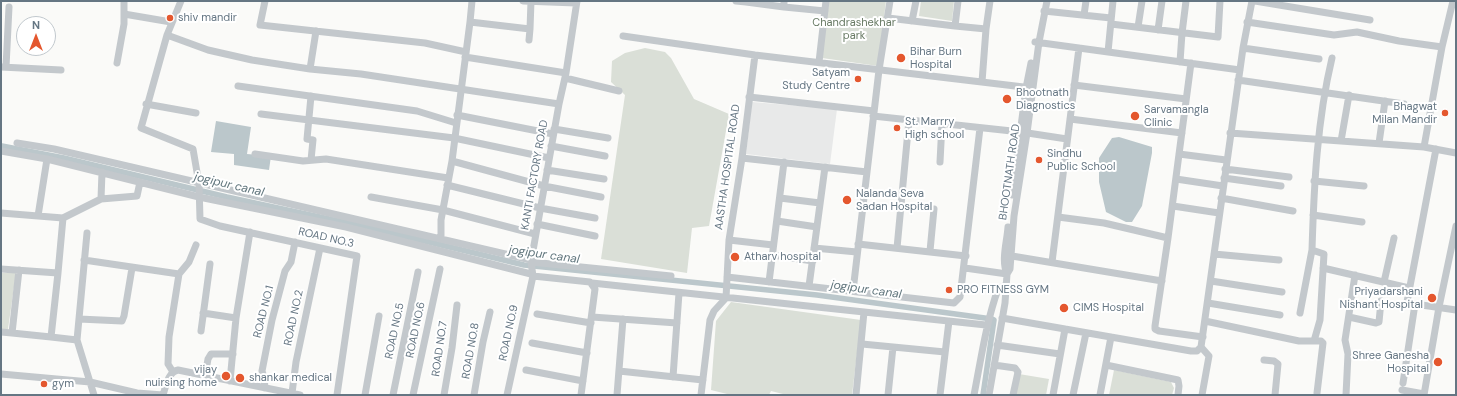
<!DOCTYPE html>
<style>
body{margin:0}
#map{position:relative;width:1457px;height:396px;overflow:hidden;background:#fafaf8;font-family:"DM Sans",sans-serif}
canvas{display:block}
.frame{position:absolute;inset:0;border:2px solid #657683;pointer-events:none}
.north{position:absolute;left:16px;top:16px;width:40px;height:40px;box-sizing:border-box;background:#fff;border:1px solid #c1c8cd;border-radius:50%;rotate:0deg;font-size:11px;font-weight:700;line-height:16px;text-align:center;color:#657683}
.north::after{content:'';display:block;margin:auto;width:14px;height:18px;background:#e4572e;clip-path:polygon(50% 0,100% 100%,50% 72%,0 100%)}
</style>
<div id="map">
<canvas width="1457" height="396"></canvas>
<div class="frame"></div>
<div class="north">N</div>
</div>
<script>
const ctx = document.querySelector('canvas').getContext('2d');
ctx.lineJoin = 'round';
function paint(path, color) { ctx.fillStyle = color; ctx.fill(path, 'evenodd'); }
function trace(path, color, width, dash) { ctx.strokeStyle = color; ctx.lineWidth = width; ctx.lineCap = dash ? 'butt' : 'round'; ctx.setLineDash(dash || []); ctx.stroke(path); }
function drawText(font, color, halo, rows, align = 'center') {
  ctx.font = font + ' "DM Sans",sans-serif'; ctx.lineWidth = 4; ctx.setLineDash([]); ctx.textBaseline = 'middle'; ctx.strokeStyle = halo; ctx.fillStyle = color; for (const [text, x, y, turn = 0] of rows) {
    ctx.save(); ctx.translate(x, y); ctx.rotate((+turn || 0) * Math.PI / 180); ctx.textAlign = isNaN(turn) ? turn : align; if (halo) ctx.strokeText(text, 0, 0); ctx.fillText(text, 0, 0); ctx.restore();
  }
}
paint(new Path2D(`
 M752 102 837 109 830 164 746 154Z`), '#e8e9e9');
paint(new Path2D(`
 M829 1H886L878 66 822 58Z
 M921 1H954L952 21 919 16Z
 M645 48 665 52 671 58 694 99 729 114 709 226 692 228 687 273 601 259 625 95 611 82 612 61 625 53Z
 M1 273H16L8 329H1Z
 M731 302 861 320 852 395H787L771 391 769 395H731L711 390 716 321Z
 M1114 370 1171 382 1174 388 1172 395H1109Z
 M1019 374 1049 379 1046 395H1014Z`), '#dadfd7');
paint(new Path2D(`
 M216 121 251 127 247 154 271 156 269 170 234 165V154L211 152Z
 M1119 137 1152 147V153L1142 206 1132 222H1126L1106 212 1099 182V158L1112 138Z`), '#bbc7cb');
trace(new Path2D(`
 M2 146 64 158 227 197 371 228 524 265 817 295 992 319 994 320 983 395`), '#bbc7cb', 5.5);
trace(new Path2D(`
 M181 1 167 35 141 128 193 149 199 184 200 219 220 226 357 256 337 395
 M265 1 260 25 425 43 466 52
 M523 1 576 3
 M577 1 566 73 559 104 531 262 533 276 590 282 595 289 581 395
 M736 1 746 2
 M746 1V2L784 7V1
 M1255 1 1370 20
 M784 7 825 11
 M1044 11 1111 18
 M124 14 171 22
 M1084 15 1086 1
 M888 18 955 26 958 1
 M912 21 916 1
 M470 22 530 29 531 1
 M1247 22 1334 35 1357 32 1399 41 1442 47
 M1111 24 1218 37 1220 1
 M955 26 986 29
 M1138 27 1142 1
 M1158 30 1162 1
 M167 35 208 50 252 60 310 69 361 74 559 104
 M623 36 755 55 1032 88
 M529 40 530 29
 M1035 42 1240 70
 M1243 48 1319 59
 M1108 52 1113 1
 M465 57 566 73
 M819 62 826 1
 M1180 62 1182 33 1186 1
 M117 63 124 24V1
 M1191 63 1168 238 1155 326V329L1159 331 1203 337
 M1 67 61 70
 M6 67 9 7
 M310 69 316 31
 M565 78 619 91
 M1238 80 1404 104
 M982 82 986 29 990 1
 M1074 85 1186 99
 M238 86 417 111 456 123
 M749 97 874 111
 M146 104 196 113
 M261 114 454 138 549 158
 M457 115 553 134
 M873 116 1021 132 1067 139
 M1070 119 1182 133
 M554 129 608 138
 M1230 133 1424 147 1456 153
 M1341 141 1349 95
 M17 143 54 149 531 260
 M1379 143 1385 101
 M551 146 605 156
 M1424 147 1442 47 1453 1
 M1 151 47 159 199 197 346 227 531 274
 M255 154 303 161 326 159 448 178
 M1179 154 1226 160
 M742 158 867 172
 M311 160 313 140 307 139 311 96
 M452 161 544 186 601 197
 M940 162 942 123
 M1225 169 1289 177
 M547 170 604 179
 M1224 178 1281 186
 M1176 179 1223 186
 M1314 181 1364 186
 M447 185 540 208 595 218
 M1012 195 1026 88 1031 63
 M371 197 443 210 535 234
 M780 198 820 203
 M1221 198 1293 211
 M101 199 137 196 140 182
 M1173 206 1219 213
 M1 213 63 218 58 273 1 269
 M1313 215 1362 222
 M38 216 47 159
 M1058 217 1104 223 1168 238
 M63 218 101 199 102 172
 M777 221 817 227
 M537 224 595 236
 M87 233 77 340 94 395
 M441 239V220L452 161 470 22 472 1
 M729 240 773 245
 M858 244 966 256
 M814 248 857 252
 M897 248 909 120
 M930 251 934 209
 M1214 254 1279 260
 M772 255 813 261
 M1006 255 1162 281
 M84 260 179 274 169 337 168 364 173 372
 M531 262 671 276
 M1052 262 1079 48
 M965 268 1007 274
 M1323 268 1409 288
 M58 273 51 337 77 340
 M179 274 189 262 196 245
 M1007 274C1001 260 1007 242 1008 227
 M727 277 954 303 960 297 980 128
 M1211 281 1282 292
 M769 282 784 162
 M1384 282 1394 238
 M592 283 986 325
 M809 286 825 167
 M853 291 879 70 890 1
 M1208 303 1280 315
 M1415 304 1456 310
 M203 313 236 318
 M1300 313 1312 250
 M537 314 591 323
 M592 317 677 323
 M1349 317 1376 323 1379 322 1381 301
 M1002 318 1191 351H1197L1201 347 1243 48 1252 1
 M79 319 122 321 124 316 132 268
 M1205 321 1299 341H1314L1320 320 1324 254 1312 250C1314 185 1317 121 1332 58
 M201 331 210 264
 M1 332 12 333 19 270
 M12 333 51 337
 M1314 341H1321L1323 343 1317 393
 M532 343 587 353
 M862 344 945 352
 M997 345 1060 354
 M1201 347 1209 356 1202 395
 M1264 360 1274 361 1278 364 1275 395
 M994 365 1015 368 1018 372 1013 395
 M1106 365 1178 380 1179 386 1178 395
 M526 370 583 381
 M619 371 703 380
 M1 374 90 382 137 393 163 395C166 386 168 372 178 370L300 395
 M205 376 208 359 211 354H233
 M673 377 679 293
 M230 381 236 318 250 232
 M1403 383 1415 304 1407 302 1436 149
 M265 388 264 377 262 371 272 320 285 271 291 262 295 242
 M1402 390 1424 394
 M292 393 296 362 320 248
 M365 395 379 316
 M393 395 418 272
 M413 395 440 269
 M444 395 452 348 457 305
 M474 395 483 342 490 312
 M507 395 533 276
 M617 395 623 319
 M701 395 710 320 714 311 726 298 729 240 742 158 755 55
 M856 395 864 312
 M888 395 893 347
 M940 395 949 321
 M974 395C981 359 986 323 998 289L1006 285
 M989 395 1005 303 1007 274 1010 269 1014 216 1027 133 1039 42 1047 1
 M1053 395 1065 329
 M1073 395 1086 333
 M1100 395 1111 337
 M1346 395 1348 354 1345 340 1355 275
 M1424 395 1439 307 1456 226`), '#c3c8cc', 7);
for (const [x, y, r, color] of [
 [170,18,4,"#e4572e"],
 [901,58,5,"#e4572e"],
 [858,79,4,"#e4572e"],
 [1007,99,5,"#e4572e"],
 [1445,113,4,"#e4572e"],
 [1135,116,5,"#e4572e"],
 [897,128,4,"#e4572e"],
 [1039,160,4,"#e4572e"],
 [847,200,5,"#e4572e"],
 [735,257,5,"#e4572e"],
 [949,290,4,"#e4572e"],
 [1432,298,5,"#e4572e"],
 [1064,308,5,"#e4572e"],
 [1438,362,5,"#e4572e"],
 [226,376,5,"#e4572e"],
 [240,378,5,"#e4572e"],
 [44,384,4,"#e4572e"]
]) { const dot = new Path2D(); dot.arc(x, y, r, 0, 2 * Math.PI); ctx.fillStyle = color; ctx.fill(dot); trace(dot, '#fff', 1.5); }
drawText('11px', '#657683', '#fff', [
 ["shiv mandir",178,18],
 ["Bihar Burn",910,52],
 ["Hospital",910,65],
 ["Satyam",850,73,"right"],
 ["Study Centre",850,86,"right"],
 ["Bhootnath",1016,93],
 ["Diagnostics",1016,106],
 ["Bhagwat",1437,107,"right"],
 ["Milan Mandir",1437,120,"right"],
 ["Sarvamangla",1144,110],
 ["Clinic",1144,123],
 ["St. Marrry",905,122],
 ["High school",905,135],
 ["Sindhu",1047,154],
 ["Public School",1047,167],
 ["Nalanda Seva",856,194],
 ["Sadan Hospital",856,207],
 ["Atharv hospital",744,257],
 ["PRO FITNESS GYM",957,290],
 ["Priyadarshani",1423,292,"right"],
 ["Nishant Hospital",1423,305,"right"],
 ["CIMS Hospital",1073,308],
 ["Shree Ganesha",1429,356,"right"],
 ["Hospital",1429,369,"right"],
 ["vijay",217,370,"right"],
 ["nuirsing home",217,383,"right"],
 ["shankar medical",249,378],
 ["gym",52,384]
], 'left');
drawText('11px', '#687a64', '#fff', [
 ["Chandrashekhar",854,23],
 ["park",854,36]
]);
drawText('11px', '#657683', '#fff', [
 ["AASTHA HOSPITAL ROAD",728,167,-82],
 ["BHOOTNATH ROAD",1010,172,-82],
 ["KANTI FACTORY ROAD",535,175,-80],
 ["ROAD NO.3",326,238,13],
 ["ROAD NO.1",264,312,-76],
 ["ROAD NO.2",294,318,-78],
 ["ROAD NO.6",416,330,-78],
 ["ROAD NO.5",395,331,-78],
 ["ROAD NO.9",509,333,-78],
 ["ROAD NO.7",440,349,-82],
 ["ROAD NO.8",471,351,-80]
]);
drawText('italic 12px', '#60757c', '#fff', [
 ["jogipur canal",229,185,13],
 ["jogipur canal",544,255,8],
 ["jogipur canal",866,290,8]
]);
</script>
